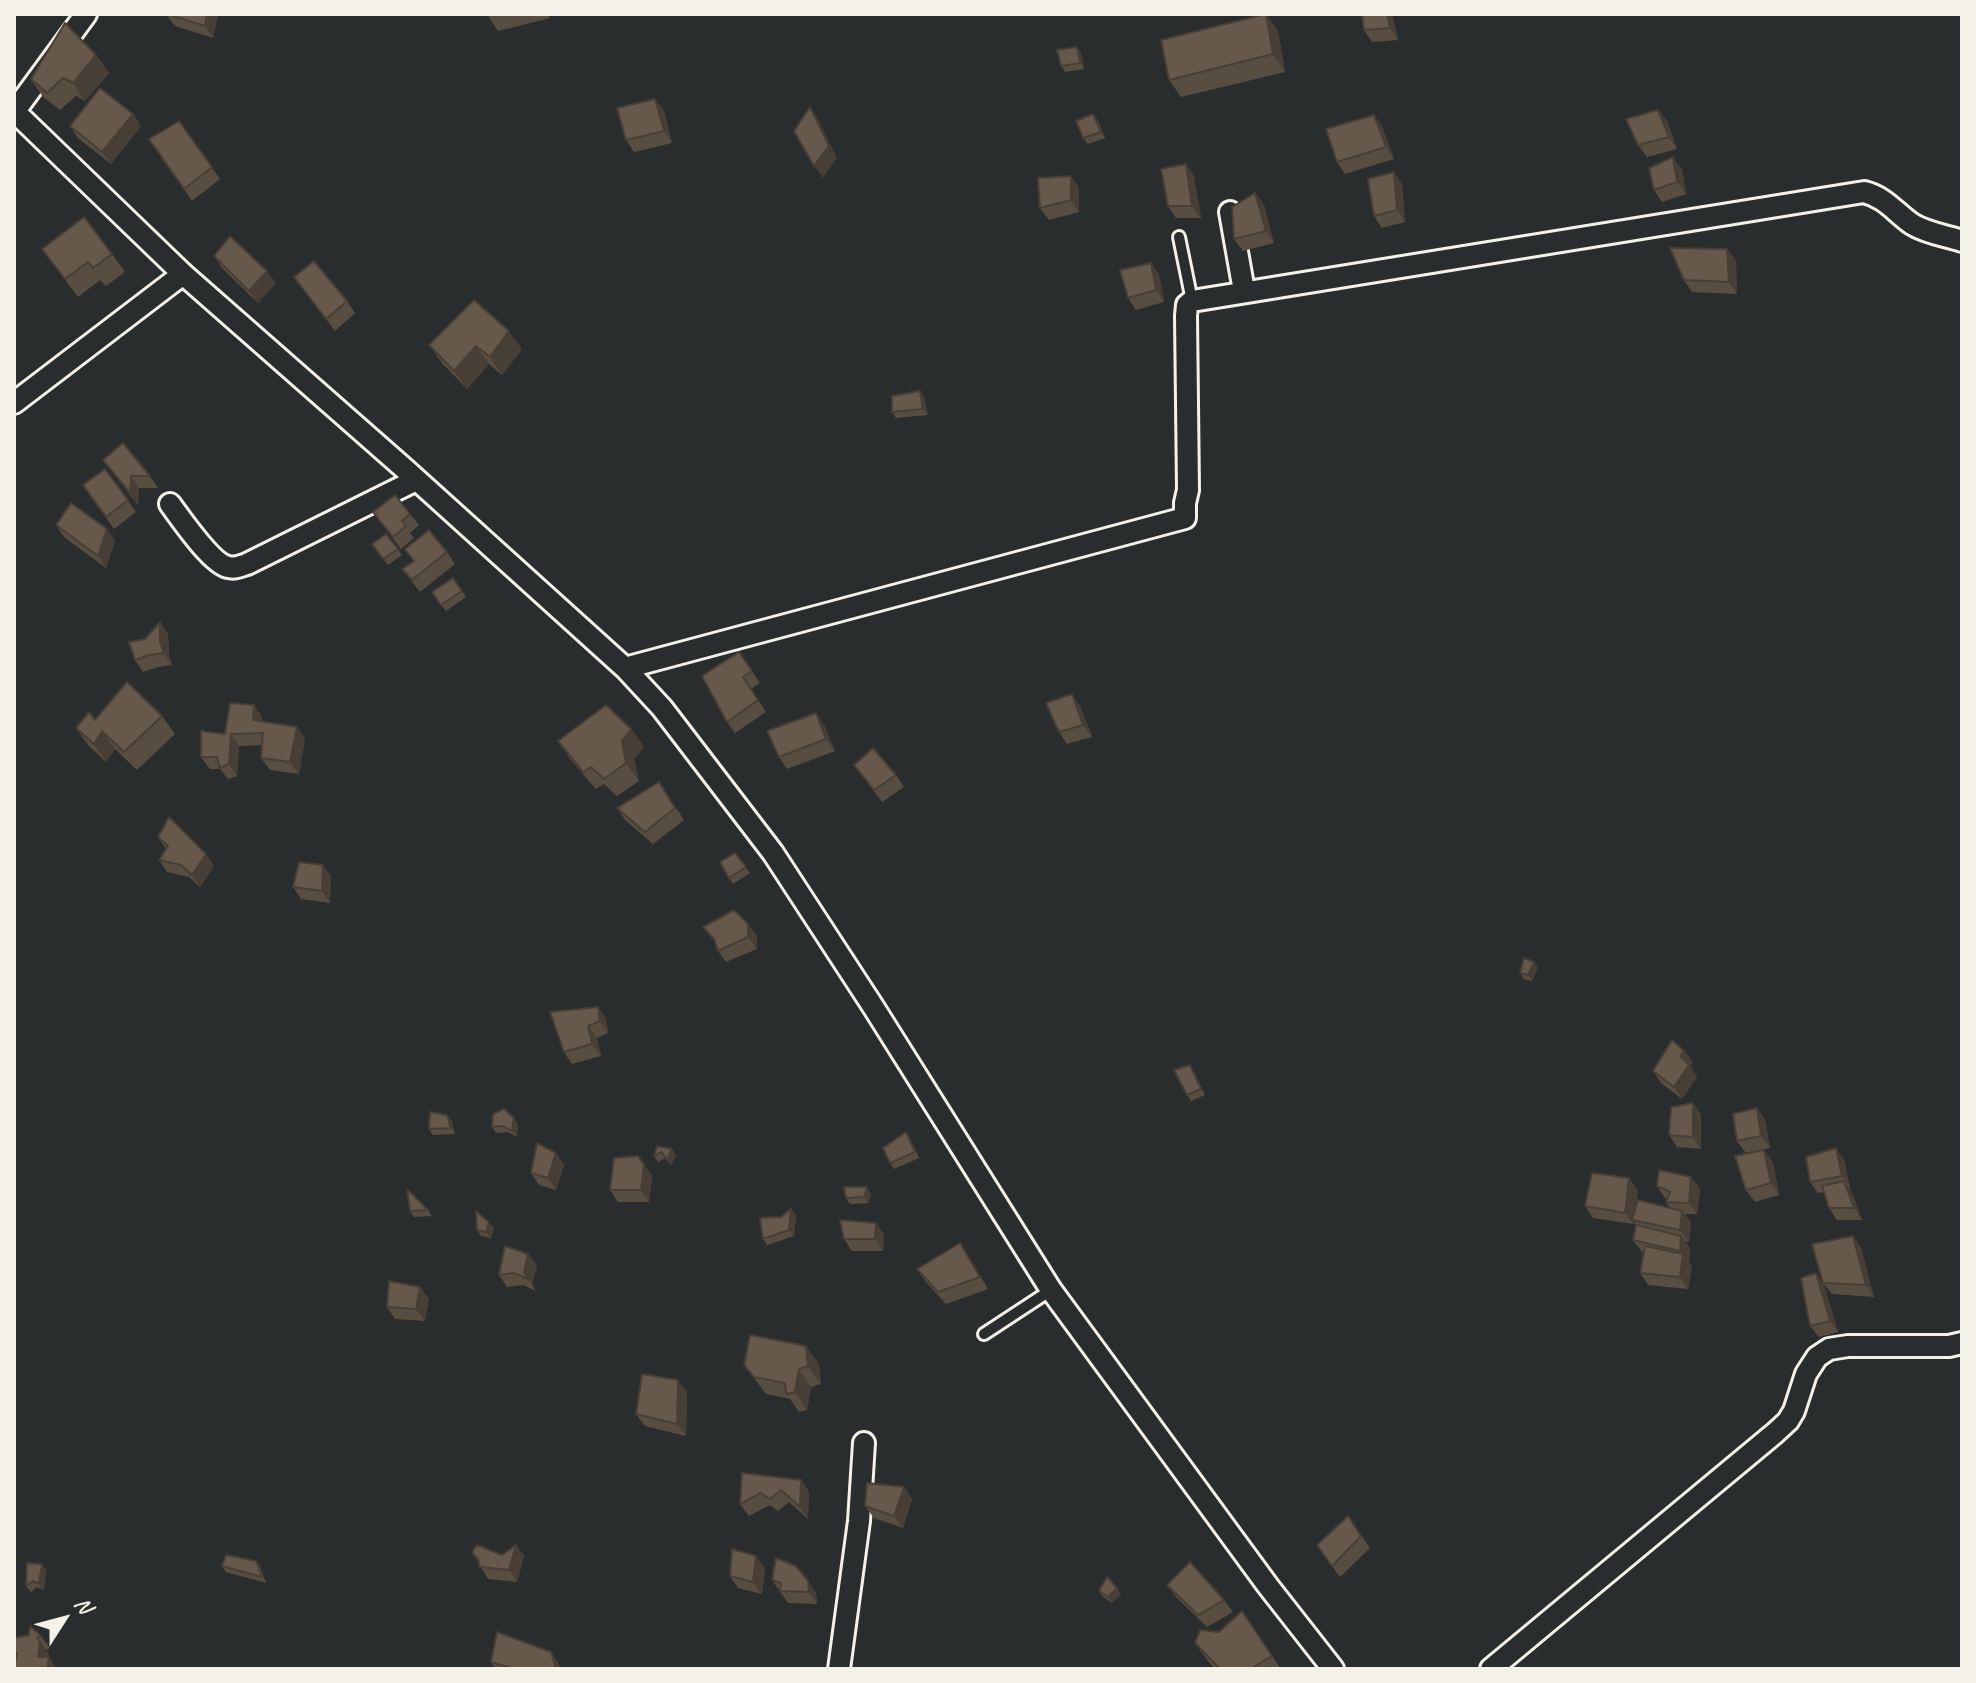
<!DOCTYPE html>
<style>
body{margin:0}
#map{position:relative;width:1976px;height:1683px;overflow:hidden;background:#2a2d2e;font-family:Caveat,sans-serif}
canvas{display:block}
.frame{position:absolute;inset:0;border:16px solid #f4f1e8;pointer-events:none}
.north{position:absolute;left:24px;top:1579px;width:80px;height:80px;-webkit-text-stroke:6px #2a2d2e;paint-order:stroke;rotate:54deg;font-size:22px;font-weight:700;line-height:32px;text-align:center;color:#f4f1e8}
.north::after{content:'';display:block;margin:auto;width:28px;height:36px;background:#f4f1e8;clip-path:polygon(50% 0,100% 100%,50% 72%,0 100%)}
</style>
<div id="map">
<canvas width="1976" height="1683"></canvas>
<div class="frame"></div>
<div class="north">N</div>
</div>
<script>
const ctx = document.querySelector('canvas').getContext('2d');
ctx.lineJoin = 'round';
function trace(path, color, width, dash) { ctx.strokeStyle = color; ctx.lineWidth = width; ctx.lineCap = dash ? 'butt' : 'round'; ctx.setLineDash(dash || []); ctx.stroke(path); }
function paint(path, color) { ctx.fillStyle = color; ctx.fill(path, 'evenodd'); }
const lane = new Path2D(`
 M1179 237 1192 301
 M984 1334 1051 1290`);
const street = new Path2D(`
 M14 111 183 274 406 470 625 668 662 708 773 853 874 1008 1051 1290 1268 1586 1333 1669
 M14 112 86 14
 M1230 212 1244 291
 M14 403 183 274
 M170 504C182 520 211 563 228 567 235 569 240 566 247 564L416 480
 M625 668 1185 518V503L1188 490 1186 316 1187 305 1192 301 1864 192C1885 197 1896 213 1912 224 1926 233 1947 236 1962 241
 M839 1669 859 1521 864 1443
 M1491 1669 1775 1433 1788 1421 1794 1411 1806 1374 1817 1357 1829 1349 1848 1346H1949L1962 1343`);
trace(lane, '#f4f1e8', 16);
trace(street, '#f4f1e8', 26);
trace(lane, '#2a2d2e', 10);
trace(street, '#2a2d2e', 20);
paint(new Path2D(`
 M166 14H218L213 38 175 26Z
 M487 14H548L550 18 498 31Z
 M1266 14 1278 31 1285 72 1181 97 1169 80Z
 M1392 14 1398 40 1372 42 1364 30Z
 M1077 47 1081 53 1084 69 1065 72 1061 66Z
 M96 55 109 73 85 101 76 96 60 110 43 97 31 79Z
 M655 99 664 111 672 143 634 152 626 140Z
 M1658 110 1667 121 1677 149 1647 157 1638 145Z
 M133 114 141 126 111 164 78 138 70 126Z
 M1098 120 1105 138 1088 144 1083 138Z
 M179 121 220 179 192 201 149 139Z
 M1382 126 1394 159 1345 174 1337 162Z
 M1682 169 1686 194 1662 202 1654 190Z
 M1194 176 1201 218H1176L1168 206Z
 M1402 184 1405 222 1382 228 1374 216Z
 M1079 188V212L1049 220 1040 208Z
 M1255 193 1264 205 1274 243 1243 251 1234 239Z
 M42 249 112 254 125 272 106 286 100 280 78 297Z
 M1727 249 1736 261 1737 294 1692 292 1684 280Z
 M214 256 276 283 258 303 222 268Z
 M1151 263 1159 275 1164 302 1136 310 1128 298Z
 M294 277 347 301 355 313 335 331Z
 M429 345 522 349 502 375 489 364 467 389 442 363Z
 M924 397 928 415 896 418 892 412Z
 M103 460 150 476 158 488H139L138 505Z
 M105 469 136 512 114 529 83 485Z
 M373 512 410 514 419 525 410 533 414 538 401 549Z
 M56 525 115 541 106 568 64 537Z
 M386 534 402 555 388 565 372 544Z
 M447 552 455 564 420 592 402 569Z
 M453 578 466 597 446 611 432 592Z
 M168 634 169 654 172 665 158 667 143 672 135 660Z
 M739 652 760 683 751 689 766 712 735 733 727 722Z
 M254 705 262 717V721L297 727 305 739 299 774 270 770 261 758 262 745 239 746 237 776 228 779 220 769H210L201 757Z
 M1080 706 1092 737 1067 744 1059 732Z
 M162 716 175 734 137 770 115 749 106 762 88 745 76 728 95 720Z
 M824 725 835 751 787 769 779 757Z
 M631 729 644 747 634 759 639 781 617 796 604 784 596 789 570 759 558 741Z
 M896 775 904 787 882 802 863 777Z
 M659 782 684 820 653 844 625 820 617 808Z
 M158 837 206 854 214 866 200 887 189 877 167 872 159 860 166 849Z
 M735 853 750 873 733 884 729 878Z
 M323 865 331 877 330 903 301 899 293 887Z
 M748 924 757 936V949L726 962 718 951 716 943 703 927Z
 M1538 968 1532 981 1524 979 1520 973Z
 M598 1007 606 1019 608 1033 597 1038 601 1056 572 1064 564 1052Z
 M1684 1051 1693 1062 1690 1066 1697 1077 1682 1099 1661 1083 1653 1071Z
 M1194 1071 1205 1095 1191 1101 1187 1095Z
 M1693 1103 1701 1115V1149L1677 1147 1669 1135Z
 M1757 1108 1765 1120 1770 1148 1746 1153 1737 1141Z
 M447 1115 452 1121 455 1134 433 1135 429 1129Z
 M518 1124 517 1137 508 1132 496 1133 492 1127Z
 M910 1138 919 1158 894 1169 890 1163Z
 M657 1146 672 1149 676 1155 671 1165 665 1158 658 1162 654 1156Z
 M556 1153 564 1165 556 1190 539 1185 531 1173Z
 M1844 1160 1850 1187 1849 1188 1852 1193 1862 1220H1837L1829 1208 1824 1192 1818 1193 1810 1182Z
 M1773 1162 1779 1195 1755 1202 1746 1190Z
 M644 1165 652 1176 649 1202H618L610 1190Z
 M1691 1177 1700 1189 1697 1214H1685L1691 1223 1689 1242 1685 1241 1690 1248 1689 1262 1692 1266 1688 1289 1648 1285 1640 1273 1644 1253 1642 1252 1633 1240 1636 1226 1634 1222 1633 1224 1593 1218 1585 1206 1638 1190 1635 1211 1670 1208 1666 1202 1667 1199 1665 1198 1657 1186Z
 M871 1193 868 1203 850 1204 846 1198Z
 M428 1210 432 1216 414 1217 410 1211Z
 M796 1215 794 1236 767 1245 763 1239Z
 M489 1222 494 1228 491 1238 481 1236 477 1230Z
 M876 1223 884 1235 883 1251H852L844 1239Z
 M1853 1236 1861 1248 1874 1297 1832 1294 1823 1283Z
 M528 1254 537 1266 532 1284 536 1291 523 1285 507 1287 499 1275Z
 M968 1255 988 1289 946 1304 925 1281 917 1269Z
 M1816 1273 1824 1285 1838 1332 1819 1337 1810 1326Z
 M420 1287 429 1299 425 1321 395 1319 387 1307Z
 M819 1364 821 1384 811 1387 807 1410 799 1412 790 1399 766 1394 744 1365Z
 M687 1392 686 1436 645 1426 636 1414Z
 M742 1473 801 1480 809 1492 808 1519 789 1502 778 1511 770 1505 749 1516 740 1504Z
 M904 1487 912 1499 903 1528 874 1518 865 1506Z
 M1348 1516 1370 1548 1340 1577 1317 1545Z
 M516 1545 524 1556 517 1582 488 1579 472 1552 502 1555Z
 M256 1561 260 1567 266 1583 226 1572 222 1566Z
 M765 1568 762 1594 738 1588 730 1576Z
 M46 1570 44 1590 37 1587 31 1592 26 1586Z
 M772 1580 816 1593 817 1604 788 1603Z
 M1167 1585 1224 1600 1233 1612 1207 1627 1176 1597Z
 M1117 1588 1121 1594 1112 1603 1103 1597 1099 1591Z
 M1242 1611 1281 1669H1215L1208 1661 1195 1643 1219 1632Z
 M41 1636 50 1648 46 1650 49 1654 48 1657 57 1669H14L16 1660 14 1658V1638Z
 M491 1662 559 1664 560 1669H495Z`), '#584d41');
paint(new Path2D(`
 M207 14H218L213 38 205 26Z
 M1266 14 1278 31 1285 72 1273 54Z
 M1387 14H1392L1398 40 1390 28Z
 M1077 47 1081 53 1084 69 1080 63Z
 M96 55 109 73 85 101 73 83Z
 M655 99 664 111 672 143 664 131Z
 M810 107 818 119 837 158 823 178 814 166Z
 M1658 110 1667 121 1677 149 1669 137Z
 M133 114 141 126 111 164 102 152Z
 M1093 114 1098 120 1105 138 1101 132Z
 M1374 115 1382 126 1394 159 1386 147Z
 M1673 157 1682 169 1686 194 1677 182Z
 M1186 164 1194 176 1201 218 1192 206Z
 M1394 172 1402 184 1405 222 1397 210Z
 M1071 176 1079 188V212L1071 200Z
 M1255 193 1264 205 1274 243 1266 231Z
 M1727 249 1736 261 1737 294 1729 282Z
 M1151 263 1159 275 1164 302 1156 290Z
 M267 271 276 283 258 303 249 291Z
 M509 331 522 349 502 375 490 357Z
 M476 346 489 364 467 389 454 371Z
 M920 391 924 397 928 415 923 409Z
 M131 476 139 488 138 505 130 493Z
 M107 529 115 541 106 568 98 556Z
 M160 622 168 634 169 654 172 665 164 653 160 642Z
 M1072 694 1080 706 1092 737 1083 725Z
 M254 705 262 717 261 732 253 720Z
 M816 713 824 725 835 751 826 739Z
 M297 727 305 739 299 774 290 762Z
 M631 729 644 747 634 759 639 781 626 763 622 741Z
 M102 731 115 749 106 762 94 744Z
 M231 734 239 746 237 776 229 764Z
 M206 854 214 866 200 887 192 875Z
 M323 865 331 877 330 903 322 891Z
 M748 924 757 936V949L748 937Z
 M1534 962 1538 968 1532 981 1528 975Z
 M598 1007 606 1019 608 1033 600 1021Z
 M588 1026 597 1038 601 1056 592 1044Z
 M1684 1051 1693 1062 1690 1066 1697 1077 1682 1099 1674 1087 1680 1056Z
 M1190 1065 1194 1071 1205 1095 1201 1089Z
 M1693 1103 1701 1115V1149L1693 1137Z
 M1757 1108 1765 1120 1770 1148 1761 1136Z
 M447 1115 452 1121 455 1134 451 1128Z
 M514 1118 518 1124 517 1137 512 1131Z
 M1836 1148 1844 1160 1850 1187 1842 1176Z
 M672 1149 676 1155 671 1165 667 1159Z
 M1764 1150 1773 1162 1779 1195 1771 1183Z
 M556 1153 564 1165 556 1190 548 1178Z
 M644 1165 652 1176 649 1202 641 1190Z
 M1691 1177 1700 1189 1697 1214 1689 1203Z
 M1629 1178 1638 1190 1633 1224 1625 1213Z
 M1844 1181 1852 1193 1862 1220 1854 1208Z
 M867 1187 871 1193 868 1203 864 1197Z
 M791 1209 796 1215 794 1236 789 1230Z
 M1682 1211 1691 1223 1689 1242 1680 1230Z
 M489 1222 494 1228 491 1238 486 1232Z
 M876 1223 884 1235 883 1251 875 1239Z
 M1681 1236 1690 1248 1689 1262 1692 1266 1688 1289 1680 1277 1683 1255 1680 1251Z
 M1853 1236 1861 1248 1874 1297 1866 1285Z
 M528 1254 537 1266 532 1284 536 1291 524 1272Z
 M1816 1273 1824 1285 1838 1332 1830 1321Z
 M420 1287 429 1299 425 1321 416 1309Z
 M806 1346 819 1364 821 1384 808 1366Z
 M799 1369 811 1387 807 1410 795 1392Z
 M678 1380 687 1392 686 1436 677 1424Z
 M801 1480 809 1492 808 1519 800 1507Z
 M904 1487 912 1499 903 1528 894 1516Z
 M516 1545 524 1556 517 1582 509 1570Z
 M756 1556 765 1568 762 1594 753 1582Z
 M42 1564 46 1570 44 1590 39 1584Z
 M808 1581 816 1593 817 1604 809 1592Z
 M1117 1588 1121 1594 1112 1603 1108 1597Z
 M40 1642 49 1654 47 1669 38 1657Z
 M551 1652 559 1664 560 1669H556Z
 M49 1657 57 1669H47Z`), '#473e35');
const building = new Path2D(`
 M166 14H207L205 26Z
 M1266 14 1273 54 1169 80 1161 40Z
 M1362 14H1387L1390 28 1364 30Z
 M65 23 96 55 73 83 63 78 47 93 31 79Z
 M1077 47 1080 63 1061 66 1057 50Z
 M100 88 133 114 102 152 70 126Z
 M655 99 664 131 626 140 617 108Z
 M810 107 829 146 814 166 794 131Z
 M1658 110 1669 137 1638 145 1626 119Z
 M1093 114 1101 132 1083 138 1076 121Z
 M1374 115 1386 147 1337 162 1326 129Z
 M179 121 212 167 184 189 149 139Z
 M1673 157 1677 182 1654 190 1649 168Z
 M1186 164 1192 206H1168L1161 169Z
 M1394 172 1397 210 1374 216 1368 179Z
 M1071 176V200L1040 208 1038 178Z
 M1255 193 1266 231 1234 239 1232 207Z
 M84 217 112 254 93 268 88 262 65 279 42 249Z
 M230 236 267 271 249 291 214 256Z
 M1670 248 1727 249 1729 282 1684 280Z
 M314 261 347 301 326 319 294 277Z
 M1151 263 1156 290 1128 298 1120 270Z
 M474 300 509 331 490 357 476 346 454 371 429 345Z
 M920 391 923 409 892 412V396Z
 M123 443 150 476H131L130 493 103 460Z
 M105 469 128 500 106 517 83 485Z
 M395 495 410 514 402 521 406 526 393 537 373 512Z
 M71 503 107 529 98 556 56 525Z
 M429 530 447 552 412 580 402 569 414 561 405 549Z
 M386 534 398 549 383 559 372 544Z
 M453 578 462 591 441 605 432 592Z
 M160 622V642L164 653 149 655 135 660 129 642 145 639Z
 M739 652 752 671 743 677 758 700 727 722 702 676Z
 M127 682 162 716 124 752 102 731 94 744 76 728 89 712 95 720Z
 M1072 694 1083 725 1059 732 1046 703Z
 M230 703 254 705 253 720 297 727 290 762 261 758 263 733 231 734 229 764 220 768 217 757H201V731L225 734Z
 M606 705 631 729 622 741 626 763 604 779 591 767 583 772 558 741Z
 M816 713 826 739 779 757 767 731Z
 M873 748 896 775 874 790 854 765Z
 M659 782 675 808 645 832 617 808Z
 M169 817 206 854 192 875 181 865 159 860 168 846 158 837Z
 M735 853 746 867 729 878 720 862Z
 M299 862 323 865 322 891 293 887Z
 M734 910 748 924V937L718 951 714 939 703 927Z
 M1524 958 1534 962 1528 975 1520 973Z
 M598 1007 600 1021 588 1026 592 1044 564 1052 550 1012Z
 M1672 1040 1684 1051 1680 1056 1689 1065 1674 1087 1653 1071Z
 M1190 1065 1201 1089 1187 1095 1174 1070Z
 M1693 1103V1137L1669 1135 1671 1107Z
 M1757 1108 1761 1136 1737 1141 1733 1114Z
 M504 1109 514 1118 512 1131 503 1126 492 1127 493 1114Z
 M430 1112 447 1115 451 1128 429 1129Z
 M906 1132 915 1152 890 1163 883 1148Z
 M537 1143 556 1153 548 1178 531 1173Z
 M657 1146 672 1149 667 1159 661 1152 654 1156Z
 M1836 1148 1842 1176 1810 1182 1806 1157Z
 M1764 1150 1771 1183 1746 1190 1735 1156Z
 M638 1156 644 1165 641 1190H610L614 1158Z
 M1659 1170 1691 1177 1689 1203 1666 1202 1670 1192 1657 1186Z
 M1592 1173 1629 1178 1625 1213 1585 1206Z
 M1844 1181 1854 1208H1829L1822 1186Z
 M844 1187H867L864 1197 846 1198Z
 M407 1189 428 1210 410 1211Z
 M1638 1200 1682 1211 1680 1230 1632 1220Z
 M791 1209 789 1230 763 1239 760 1218 781 1217Z
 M476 1211 489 1222 486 1232 477 1230Z
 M840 1220 876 1223 875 1239H844Z
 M1636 1225 1681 1236 1680 1251 1633 1240Z
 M1853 1236 1866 1285 1823 1283 1812 1244Z
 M960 1243 980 1277 938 1292 917 1269Z
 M505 1246 528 1254 524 1272 528 1279 514 1273 499 1275Z
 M1645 1246 1683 1254 1680 1277 1640 1273Z
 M1816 1273 1830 1321 1810 1326 1801 1278Z
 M389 1281 420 1287 416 1309 387 1307Z
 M750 1335 806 1346 808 1366 799 1369 795 1392 786 1394 785 1383 754 1377 744 1365Z
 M642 1374 678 1380 677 1424 636 1414Z
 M742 1473 801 1480 800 1507 781 1490 770 1499 761 1493 740 1504Z
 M867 1483 904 1487 894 1516 865 1506Z
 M1348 1516 1361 1536 1332 1566 1317 1545Z
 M477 1545 502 1555 516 1545 509 1570 480 1567 478 1559 472 1552Z
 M732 1549 756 1556 753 1582 730 1576Z
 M226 1555 256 1561 262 1577 222 1566Z
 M776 1558 796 1566 808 1581 809 1592 780 1591 781 1583 772 1580Z
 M1190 1562 1224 1600 1198 1615 1167 1585Z
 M27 1563 42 1564 39 1584 33 1581 26 1586Z
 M1107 1577 1117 1588 1108 1597 1099 1591Z
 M1242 1611 1272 1656 1250 1669H1220L1195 1643 1200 1630 1219 1632Z
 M30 1626 41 1636 37 1638 40 1642 38 1657H49L47 1669H14L17 1653 14 1652V1638L29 1635Z
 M497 1632 551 1652 556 1669H514L491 1662Z`);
paint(building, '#66594c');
trace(building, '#473e35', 2);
</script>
